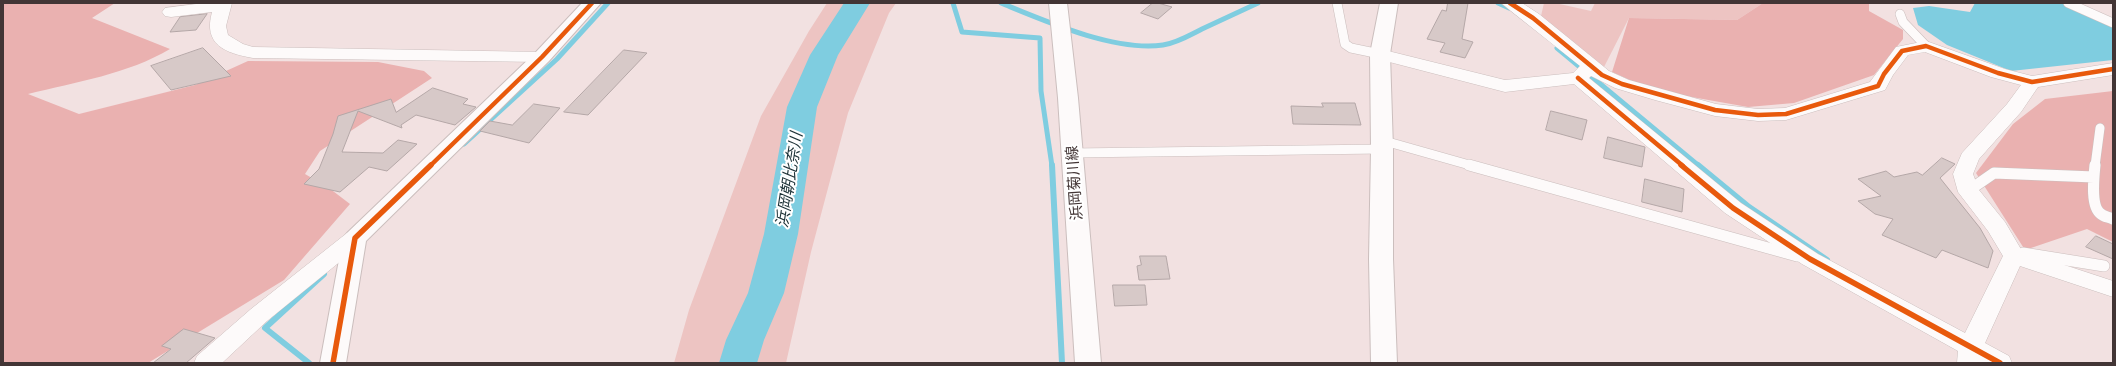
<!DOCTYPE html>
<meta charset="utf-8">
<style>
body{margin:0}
#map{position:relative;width:2116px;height:366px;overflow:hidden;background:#f2e1e1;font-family:"PT Sans Narrow",sans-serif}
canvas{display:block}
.frame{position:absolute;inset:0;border:4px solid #423535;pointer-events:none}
</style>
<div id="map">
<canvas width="2116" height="366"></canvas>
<div class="frame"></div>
</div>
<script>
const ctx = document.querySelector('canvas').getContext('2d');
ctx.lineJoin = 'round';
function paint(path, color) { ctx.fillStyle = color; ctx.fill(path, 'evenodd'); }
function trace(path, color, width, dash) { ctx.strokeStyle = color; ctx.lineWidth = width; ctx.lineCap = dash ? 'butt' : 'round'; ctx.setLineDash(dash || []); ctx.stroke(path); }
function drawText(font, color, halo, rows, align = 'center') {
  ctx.font = font + ' "PT Sans Narrow","Noto Sans JP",sans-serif'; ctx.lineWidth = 4; ctx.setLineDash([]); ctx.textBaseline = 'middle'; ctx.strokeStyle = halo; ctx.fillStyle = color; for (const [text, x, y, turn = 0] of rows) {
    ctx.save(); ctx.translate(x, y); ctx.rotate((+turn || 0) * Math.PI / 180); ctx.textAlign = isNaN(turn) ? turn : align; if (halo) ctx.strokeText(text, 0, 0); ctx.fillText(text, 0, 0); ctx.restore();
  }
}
paint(new Path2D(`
 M827 3H896L889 13 848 113 811 252 786 363H674L689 310 761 116 809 31Z
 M1544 3H1555L1591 11 1595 3H1763L1737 20 1629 18 1604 67 1541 16Z`), '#edc4c2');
paint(new Path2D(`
 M3 3H115L92 18 170 49C128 74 76 82 28 94L79 114 195 85 248 61 378 62 424 71 432 78 320 151 305 174 329 188 350 204 284 280 148 363H3Z
 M1763 3H1869V11L1903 30V39L1874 75 1794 103 1748 107 1652 90 1612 72 1629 18 1737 20Z
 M2113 91V242L2087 229 2025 250 1976 173 2013 124 2045 99Z`), '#eab1b0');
paint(new Path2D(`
 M1975 3H2067L2113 25V60L2011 71 1947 45 1918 25 1913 8 1929 6 1970 12Z`), '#7fcde0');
trace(new Path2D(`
 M953 3 962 32 1040 38 1041 91 1052 166
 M1001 3C1045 21 1115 52 1163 45 1177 43 1190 35 1202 29 1221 20 1239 12 1258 3
 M1498 3 1509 8
 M1557 48 1699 166
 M464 144 557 59 608 3`), '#7fcde0', 5);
trace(new Path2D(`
 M1052 165 1062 363
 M1698 165 1749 207 1827 260
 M309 363 265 328 324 274`), '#7fcde0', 6);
paint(new Path2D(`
 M844 3H870L838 55 817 107 798 234 784 293 764 340 757 363H719L726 340 748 293 764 234 787 107 810 55Z`), '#7fcde0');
const building = new Path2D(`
 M1153 3H1158L1172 7 1158 19 1141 13Z
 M1448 3H1468L1462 39 1473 42 1465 58 1440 52 1445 43 1427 39 1442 10 1446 11Z
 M207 14 196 30 170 32 180 17Z
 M203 48 231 76 171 90 151 66Z
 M624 50 647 53 588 115 564 112Z
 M433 88 468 99 463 104 476 107 455 125 416 115 401 125 402 128 358 111 342 152 383 153 398 140 417 144 387 171 369 167 340 192 304 184 319 169 333 134 338 116 391 99 396 112Z
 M1322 103H1355L1361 125 1293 124 1291 106 1323 107Z
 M534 104 560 108 529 143 480 131 490 121 512 125Z
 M1551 111 1587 120 1582 140 1546 130Z
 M1608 137 1645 147 1642 167 1604 158Z
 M1942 158 1955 164 1940 178 1980 228 1993 251 1988 268 1942 250 1936 258 1882 235 1893 219 1875 214 1858 201 1881 196 1858 179 1886 171 1894 177 1917 172 1922 175Z
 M1645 179 1684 189 1682 212 1642 202Z
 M2096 236 2113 244V259L2086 247Z
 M1140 256H1166L1170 279 1139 280 1137 266 1141 265Z
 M1113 285H1145L1147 305 1115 306Z
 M184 329 215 338 186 363H153L171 349 162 346Z`);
paint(building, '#d7c9c8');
trace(building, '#b4a7a7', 1);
const laneFar1 = new Path2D(`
 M1337 3 1345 44 1351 48 1380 54
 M2068 3 2113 23
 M1900 14 1903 22 1926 46
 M1381 140 1473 166
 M1072 153 1382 149
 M2095 166 2100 128`);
const lane = new Path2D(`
 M1469 165 1797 256
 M2095 165C2094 176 2090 207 2101 214 2104 217 2109 217 2113 219
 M1968 191 1994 173 2094 177
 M2023 253 2104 266`);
const street = new Path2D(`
 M204 3H232L226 26 228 35 243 44 253 47 542 52 548 53 551 57 548 61 542 62 253 58C225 53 203 45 212 12L171 17 165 16 162 12 165 8Z
 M1501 3H1522L1539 14 1609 71 1629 80 1716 104 1758 109 1785 108 1870 82 1896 47 1926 41 2005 69 2032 76 2113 63V75L2038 87 2021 112 1979 159 1973 174 1979 190 2005 222 2022 251 2113 281V297L2020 266 1985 343 2009 356 2012 363H1957L1958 351 1802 264 1725 213 1574 84 1505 92 1374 58 1371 54 1374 50 1380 49 1505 80 1573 73 1580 66ZM1925 52 1991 77 2021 85 2007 104 1962 153 1953 174 1958 192 1988 231 2003 256 1965 333 1818 254 1741 203 1589 78 1591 76 1615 88 1655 100 1715 116 1758 121 1786 120 1885 90 1893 75 1908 55Z
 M355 231 363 233 366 238 363 243 267 321 222 363H194L197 356 251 309 347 233Z`);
const secondary = new Path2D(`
 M582 3H601L549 61 366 241 346 363H320L343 238 347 233 535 53Z
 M1049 3H1067L1078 98 1101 363H1075L1058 98Z
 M1380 3H1398L1390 54 1393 149V259L1397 363H1371L1369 259 1371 149 1370 54Z`);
trace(laneFar1, '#cbbebd', 10);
trace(lane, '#cbbebd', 12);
trace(street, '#cbbebd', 1);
trace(secondary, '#cbbebd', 2);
trace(laneFar1, '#fdfafa', 9);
trace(lane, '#fdfafa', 11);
paint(street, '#fdfafa');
paint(secondary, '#fdfafa');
trace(new Path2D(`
 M1510 3 1533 18 1602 75 1622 84 1715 110 1758 115 1786 114 1878 86 1884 74 1902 51 1926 46 1998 73 2032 82 2113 69
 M1578 78 1683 166
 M430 166 542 57 592 3`), '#e8590c', 4.5);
trace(new Path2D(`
 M1681 165 1733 208 1810 259 2000 363
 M333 363 355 238 431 165`), '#e8590c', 5.5);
drawText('15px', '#423535', '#fff', [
 ["浜岡菊川線",1075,183,-94]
]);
drawText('italic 16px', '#1c3136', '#fff', [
 ["浜岡朝比奈川",790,180,-81]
]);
</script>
